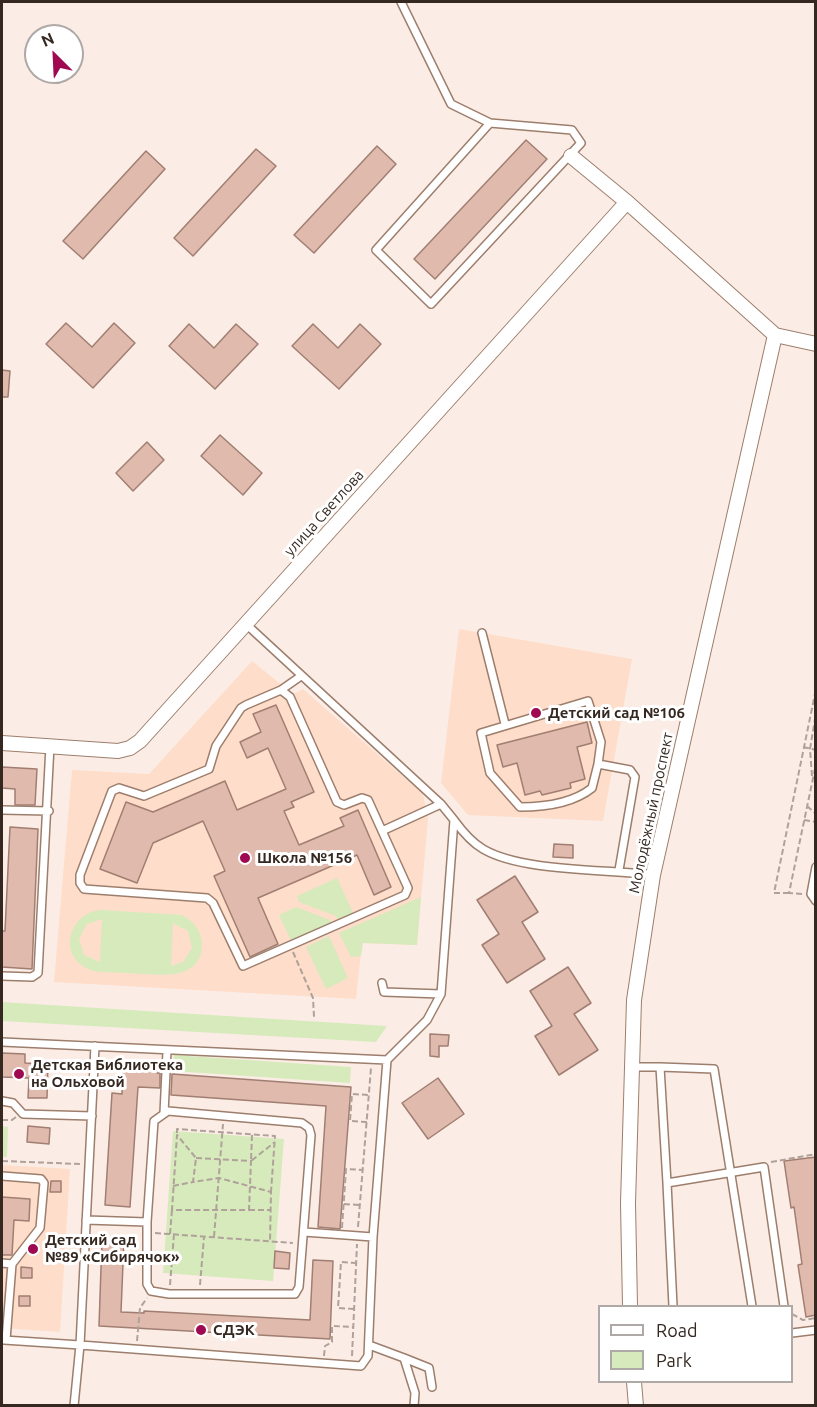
<!DOCTYPE html>
<meta charset="utf-8">
<style>
body{margin:0}
#map{position:relative;width:817px;height:1407px;overflow:hidden;background:#fbede5;font-family:Ubuntu,sans-serif}
canvas{display:block}
.frame{position:absolute;inset:0;border:3px solid #352821;pointer-events:none}
.legend{position:absolute;left:598px;top:1305px;width:195px;height:78px;box-sizing:border-box;background:#fff;border:2px solid #aea9a6;margin:0;padding:8px 10px;list-style:none;font-size:18px;color:#352821}
.legend li{display:flex;align-items:center;gap:12px;height:30px}
.legend b{width:30px;border:2px solid #aea9a6}
.north{position:absolute;left:24px;top:24px;width:60px;height:60px;box-sizing:border-box;background:#fff;border:2px solid #aea9a6;border-radius:50%;rotate:336deg;font-size:16px;font-weight:700;line-height:24px;text-align:center;color:#352821}
.north::after{content:'';display:block;margin:auto;width:21px;height:27px;background:#9e0952;clip-path:polygon(50% 0,100% 100%,50% 72%,0 100%)}
</style>
<div id="map">
<canvas width="817" height="1407"></canvas>
<div class="frame"></div>
<ul class="legend">
<li><b style="height:8px;background:#fff"></b>Road</li>
<li><b style="height:16px;background:#d6eabc"></b>Park</li>
</ul>
<div class="north">N</div>
</div>
<script>
const ctx = document.querySelector('canvas').getContext('2d');
ctx.lineJoin = 'round';
function paint(path, color) { ctx.fillStyle = color; ctx.fill(path, 'evenodd'); }
function trace(path, color, width, dash) { ctx.strokeStyle = color; ctx.lineWidth = width; ctx.lineCap = dash ? 'butt' : 'round'; ctx.setLineDash(dash || []); ctx.stroke(path); }
function drawText(font, color, halo, rows, align = 'center') {
  ctx.font = font + ' Ubuntu,sans-serif'; ctx.lineWidth = 6; ctx.setLineDash([]); ctx.textBaseline = 'middle'; ctx.strokeStyle = halo; ctx.fillStyle = color; for (const [text, x, y, turn = 0] of rows) {
    ctx.save(); ctx.translate(x, y); ctx.rotate((+turn || 0) * Math.PI / 180); ctx.textAlign = isNaN(turn) ? turn : align; if (halo) ctx.strokeText(text, 0, 0); ctx.fillText(text, 0, 0); ctx.restore();
  }
}
paint(new Path2D(`
 M459 629 632 659 603 821 468 815 441 783Z
 M252 661 293 694 303 689 423 794 428 819 417 945 362 943 356 999 54 982 72 770 149 774Z
 M2 1165 70 1169 60 1332 2 1328Z`), '#feddca');
paint(new Path2D(`
 M337 878 354 915 339 922 336 916 299 902 297 896Z
 M421 897 417 945 363 943 361 956 351 957 339 933Z
 M296 907 330 920 332 925 292 943 279 915Z
 M102 910 182 915C193 921 201 930 202 944 202 984 153 974 127 973 114 972 98 974 86 968 56 951 72 911 102 910ZM102 919 100 962 84 955 79 939 87 924ZM173 923 188 931 192 948 183 962 171 966Z
 M329 936 348 978 326 989 306 947Z
 M2 1002 387 1026 376 1042 2 1021Z
 M174 1055 351 1067 350 1083 173 1071Z
 M2 1126 8 1127 7 1157H2Z
 M173 1131 284 1139 273 1281 163 1273Z`), '#d6eabc');
const building = new Path2D(`
 M526 140 547 159 435 279 414 259Z
 M377 146 396 164 314 253 294 235Z
 M256 149 276 166 193 256 174 238Z
 M146 151 165 169 83 259 63 241Z
 M66 323 92 347 114 323 135 343 93 388 46 344Z
 M189 324 214 348 236 324 258 344 215 389 169 346Z
 M313 324 338 348 360 324 381 344 339 389 292 346Z
 M2 370 10 371 8 397H2Z
 M220 435 262 473 243 495 201 456Z
 M147 442 164 460 133 491 116 473Z
 M276 705 314 792 291 802 294 807 284 811 299 845 344 826 340 818 358 810 391 887 374 895 357 855 258 898 278 944 250 957 214 876 225 871 203 821 153 843 137 883 100 869 126 802 153 812 225 781 237 810 286 789 268 748 247 758 240 742 261 732 253 714Z
 M587 722 592 743 577 747 585 779 570 783 571 788 542 795 540 791 525 795 517 763 503 767 497 745Z
 M2 767 37 769 35 805H15V789L2 788Z
 M10 827 38 829 32 969 2 967V931H5Z
 M554 844 573 845V858L553 857Z
 M515 876 538 912 522 922 545 959 507 983 482 945 499 934 477 900Z
 M568 967 591 1003 574 1014 598 1050 559 1075 535 1036 552 1026 530 991Z
 M430 1034 449 1035 448 1046H439V1057L430 1056Z
 M2 1053 25 1054V1063L48 1064 47 1098H28L29 1078 2 1077Z
 M123 1064 157 1066V1073H160V1088L138 1087 130 1207 105 1205 112 1093 122 1094Z
 M172 1074 351 1087 340 1229 318 1227 326 1106 171 1095Z
 M438 1078 464 1114 428 1139 402 1103Z
 M28 1126 50 1128 49 1144 27 1142Z
 M816 1157V1315L806 1317 798 1265 802 1264 794 1207 791 1208 784 1161Z
 M51 1181H61V1192H50Z
 M2 1197 30 1199 29 1221 14 1220 12 1255H2Z
 M46 1236H57V1246H46Z
 M102 1239 124 1240 121 1312 144 1313V1311L310 1320 313 1260 333 1261 330 1339 99 1326Z
 M275 1251 290 1253 289 1269 274 1268Z
 M21 1267 32 1268V1278H21Z
 M19 1296H30V1306H19Z`);
paint(building, '#dfbaad');
trace(building, '#a17e72', 1.5);
const service = new Path2D(`
 M401 2 451 104 490 123
 M490 123 572 130 581 143 431 304 376 250Z
 M246 624 441 804 454 820 441 994 427 1020 387 1060
 M482 633 505 724
 M281 690 290 697 337 802 344 805 362 798 368 800 408 888 405 895 243 966 213 903 207 898 84 889 80 883V875L112 791 119 788 144 796 209 769 216 746 241 708 246 705 281 690 301 676
 M598 764 592 788C572 804 545 807 520 807L490 773 481 733 588 701 601 742 598 764 630 770 635 777 619 870
 M2 810 49 811
 M454 820C462 831 471 842 483 849 522 872 606 869 653 875
 M382 831 441 804
 M816 867 811 894 816 901
 M2 976 32 977 38 973 50 746
 M382 983 384 992 441 994
 M2 1042 387 1060 373 1237
 M95 1046 80 1345 361 1366 368 1356 373 1237 304 1232
 M632 1067H660L667 1183 764 1167 784 1306
 M660 1067 714 1069 752 1306
 M2 1101 13 1103 23 1114 92 1116
 M164 1113 167 1051
 M2 1176 41 1179 44 1183 40 1228 12 1264 6 1340
 M667 1183 673 1306
 M86 1220 147 1222V1284L151 1291 169 1294H295L299 1287 311 1135 309 1128 302 1123 168 1111 154 1121 147 1222
 M2 1263 12 1264
 M792 1333 816 1330
 M4 1340 80 1345 74 1406
 M369 1345 404 1358 415 1393 414 1406
 M404 1358 429 1368 432 1387`);
const minor = new Path2D(`
 M571 156 627 202 775 335 816 344
 M2 743 118 751 130 748 140 741 627 202
 M630 1306 628 1203 634 1000 653 875 775 335
 M634 1382 636 1406`);
trace(service, '#9d7e6c', 10);
trace(minor, '#9d7e6c', 16);
trace(new Path2D(`
 M803 747 816 750
 M812 776 810 749 816 713
 M807 806 816 814
 M804 820 816 822
 M789 893H774L816 689
 M802 894 789 893 816 764
 M293 952 313 998 314 1017
 M2 1120H12L16 1117
 M367 1122 350 1121 352 1094 369 1095
 M177 1133V1129L275 1136 271 1192
 M252 1135 251 1161 275 1142
 M196 1158 251 1161 249 1210H172L177 1135 196 1158 193 1182 219 1178 271 1192 270 1242
 M2 1161 80 1164
 M771 1162 816 1154
 M173 1186 193 1182
 M344 1204 359 1205
 M249 1210H270
 M358 1227 371 1068
 M342 1228 346 1169 363 1170
 M155 1233 293 1243
 M170 1234 172 1210
 M214 1237 223 1124
 M170 1285 174 1234
 M200 1285 204 1237
 M354 1309 338 1308 341 1262 356 1263
 M792 1314 803 1320 816 1318
 M137 1341 140 1308 147 1298
 M324 1356 325 1346 332 1342V1326L353 1327
 M352 1356 357 1244`), '#b0a29b', 2, [6, 3]);
trace(service, '#fff', 7);
trace(minor, '#fff', 14);
for (const [x, y, r, color] of [
 [536,713,6,"#9e0952"],
 [245,858,6,"#9e0952"],
 [19,1074,6,"#9e0952"],
 [33,1249,6,"#9e0952"],
 [201,1330,6,"#9e0952"]
]) { const dot = new Path2D(); dot.arc(x, y, r, 0, 2 * Math.PI); ctx.fillStyle = color; ctx.fill(dot); trace(dot, '#fff', 2); }
drawText('15px', '#352821', '#fff', [
 ["улица Светлова",324,513,-48],
 ["Молодёжный проспект",651,813,-78]
]);
drawText('bold 15px', '#352821', '#fff', [
 ["Детский сад №106",548,713],
 ["Школа №156",257,858],
 ["Детская Библиотека",31,1065],
 ["на Ольховой",31,1082],
 ["Детский сад",45,1240],
 ["№89 «Сибирячок»",45,1257],
 ["СДЭК",213,1330]
], 'left');
</script>
